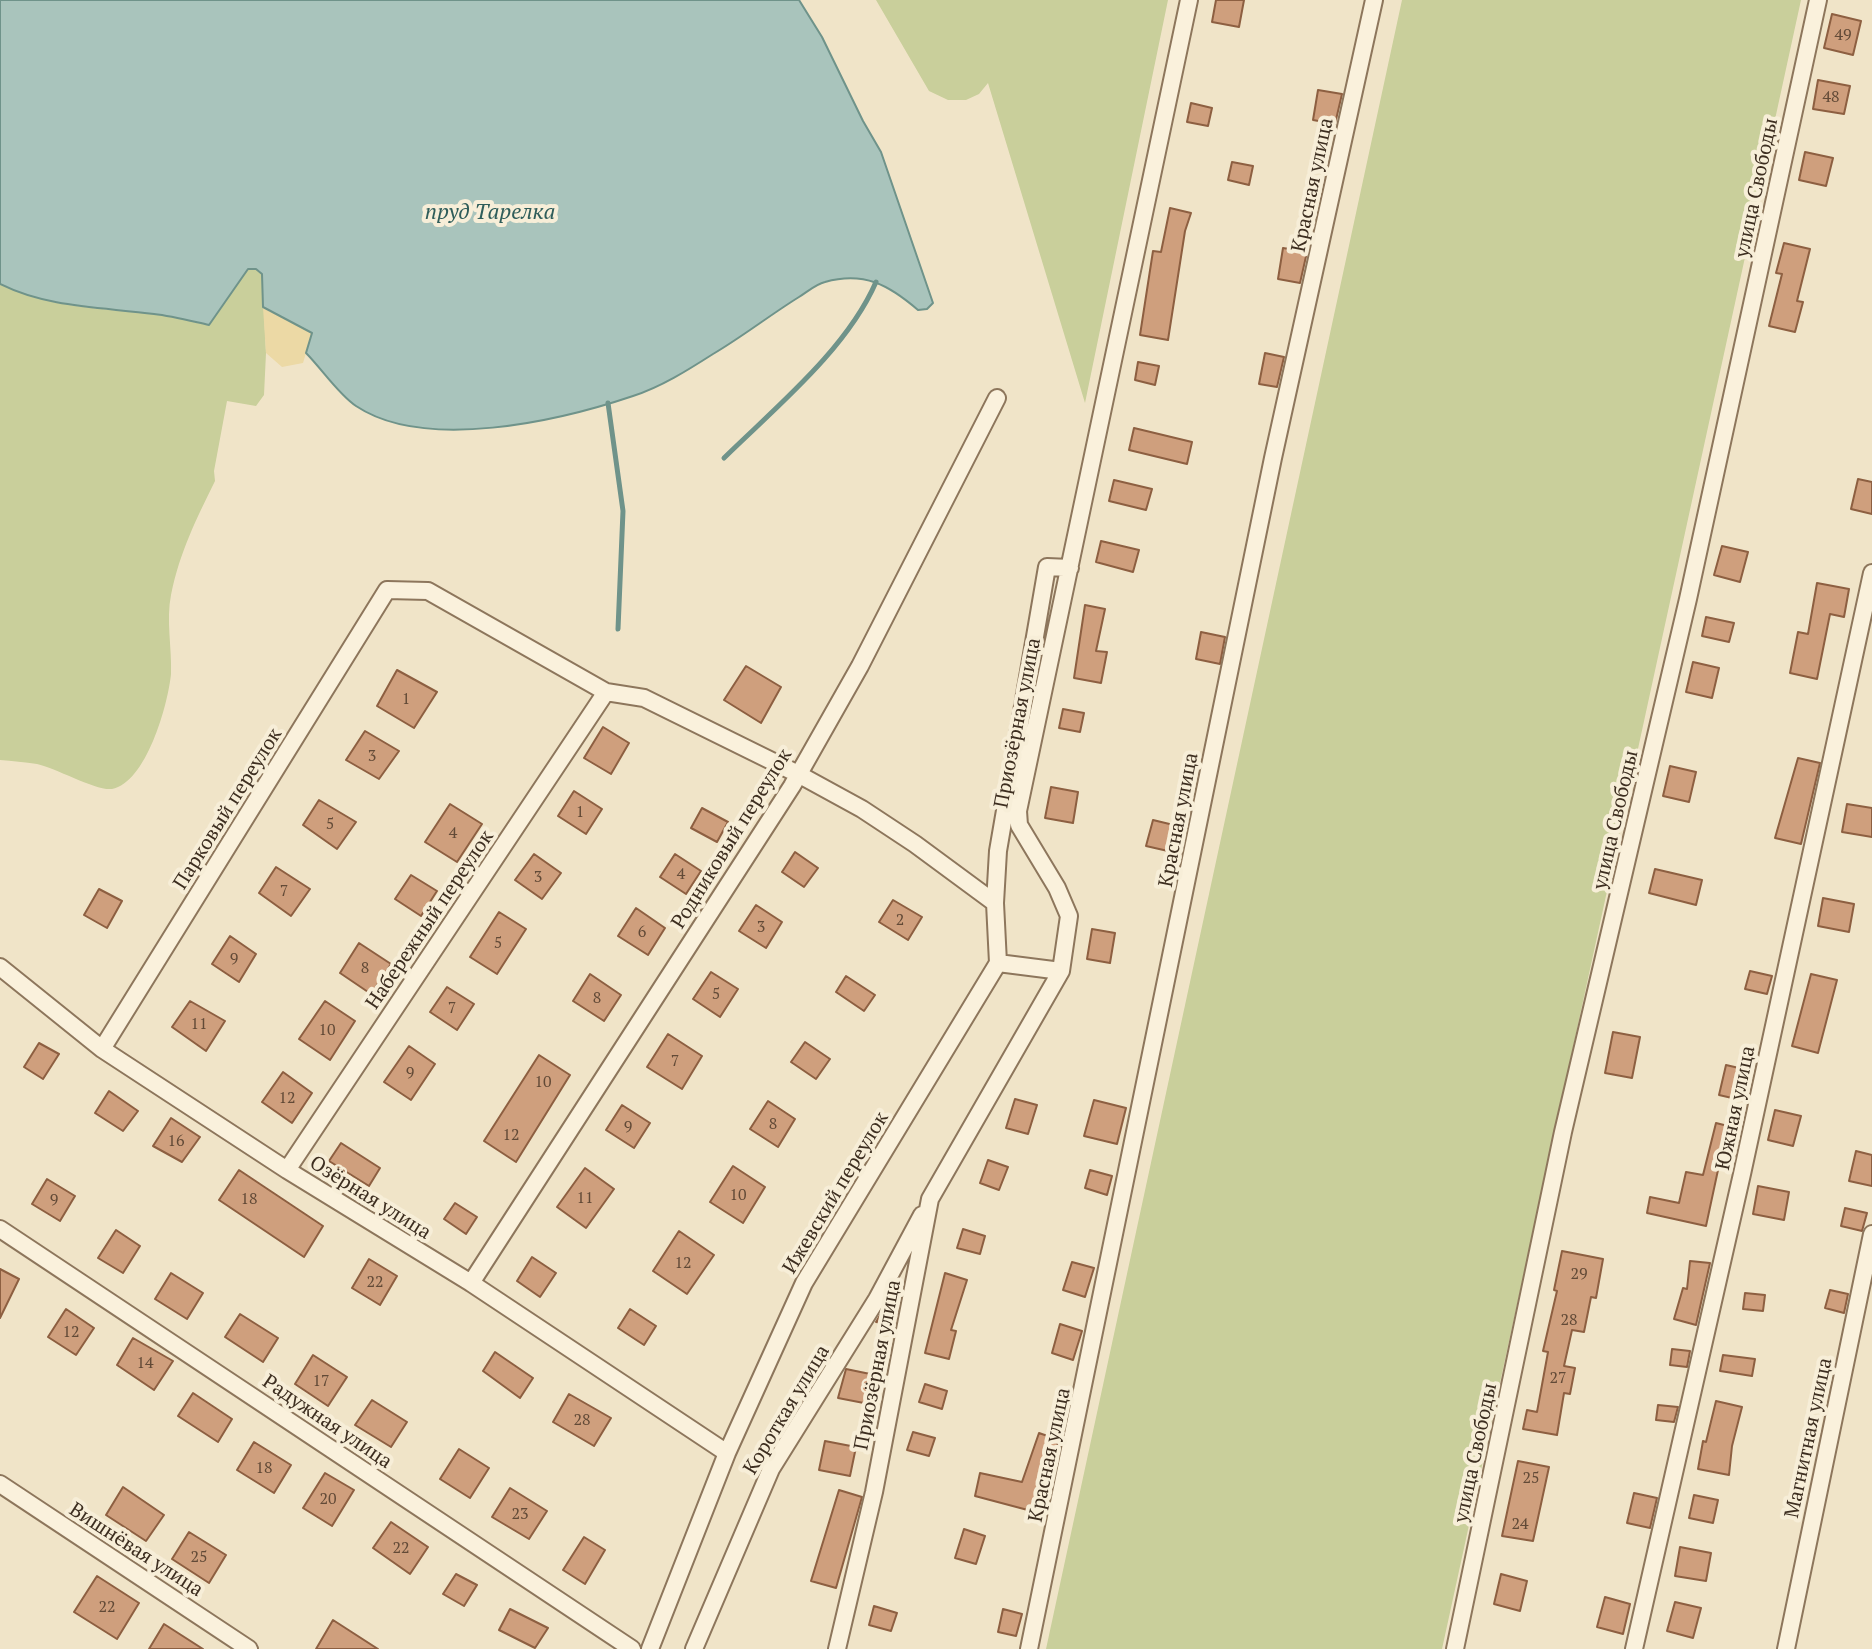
<!DOCTYPE html>
<meta charset="utf-8">
<style>
body{margin:0}
canvas{display:block;background:#f0e4c8}
</style>
<canvas width="1872" height="1649"></canvas>
<script>
const ctx = document.querySelector('canvas').getContext('2d');
ctx.lineJoin = 'round';
function paint(path, color) { ctx.fillStyle = color; ctx.fill(path, 'evenodd'); }
function trace(path, color, width, dash) { ctx.strokeStyle = color; ctx.lineWidth = width; ctx.lineCap = dash ? 'butt' : 'round'; ctx.setLineDash(dash || []); ctx.stroke(path); }
function drawText(font, color, halo, rows, align = 'center') {
  ctx.font = font + ' "PT Serif",serif'; ctx.lineWidth = 8; ctx.setLineDash([]); ctx.textBaseline = 'middle'; ctx.strokeStyle = halo; ctx.fillStyle = color; for (const [text, x, y, turn = 0] of rows) {
    ctx.save(); ctx.translate(x, y); ctx.rotate((+turn || 0) * Math.PI / 180); ctx.textAlign = isNaN(turn) ? turn : align; if (halo) ctx.strokeText(text, 0, 0); ctx.fillText(text, 0, 0); ctx.restore();
  }
}
paint(new Path2D(`
 M876 0H1168L1085 403 988 83 979 94 966 100H948L929 91Z
 M1402 0H1801L1442 1649H1046Z
 M248 269H256L262 273 266 353 264 395 256 406 227 401 214 471 215 481C196 520 180 551 171 595 166 620 172 648 171 674 168 705 146 783 112 789 96 791 56 768 37 764 25 762 12 761 0 760V283C46 308 102 308 154 314 172 316 191 321 209 325Z`), '#c9cf9b');
paint(new Path2D(`
 M263 307 312 333 303 363 282 367 266 353Z`), '#ecd9a5');
const water = new Path2D(`
 M0 0H799L822 37 863 121 881 152 933 303 927 309 918 310C889 285 864 271 825 282 816 284 807 292 799 297 770 315 742 337 713 354 688 370 661 387 633 396 559 421 425 452 356 406 339 395 321 368 306 353L312 333 263 307 262 274 256 269H248L209 325C191 321 172 316 154 314 101 307 48 308 0 284Z`);
paint(water, '#a9c4bc');
trace(water, '#6f938a', 2);
trace(new Path2D(`
 M608 403 623 511 618 629
 M724 458C776 407 847 349 876 282`), '#6f938a', 5);
const building = new Path2D(`
 M1216 0H1244L1239 27 1212 22Z
 M1832 14 1861 21 1853 55 1824 48Z
 M1818 80 1850 86 1844 114 1813 109Z
 M1318 90 1342 94 1335 124 1313 120Z
 M1191 103 1212 108 1208 126 1187 122Z
 M1805 152 1833 158 1826 186 1799 180Z
 M1232 162 1253 166 1249 185 1228 180Z
 M1170 208 1191 213 1185 231 1168 340 1140 335 1153 251 1161 252Z
 M1784 243 1810 249 1797 301 1803 302 1795 332 1769 326 1782 274 1776 273Z
 M1283 248 1307 252 1300 283 1278 279Z
 M1265 353 1284 357 1277 387 1259 384Z
 M1138 362 1159 366 1155 385 1135 380Z
 M1134 428 1192 442 1187 464 1129 450Z
 M1858 479 1872 482V514L1851 509Z
 M1114 480 1152 489 1146 510 1109 501Z
 M1101 541 1139 550 1133 572 1096 562Z
 M1722 546 1748 552 1740 582 1714 575Z
 M1817 583 1849 589 1844 617 1830 614 1817 679 1790 673 1798 632 1808 634Z
 M1085 605 1105 609 1096 651 1107 652 1101 683 1074 678Z
 M1706 617 1734 623 1729 642 1702 636Z
 M1201 632 1225 637 1220 664 1196 659Z
 M1693 662 1719 668 1712 698 1686 692Z
 M746 666 781 687 761 723 724 700Z
 M397 670 437 692 414 728 377 706Z
 M1063 709 1084 713 1080 732 1059 728Z
 M603 727 629 743 611 774 584 758Z
 M365 731 399 751 379 779 346 760Z
 M1798 758 1820 763 1801 844 1775 838Z
 M1670 766 1696 772 1689 802 1663 796Z
 M1051 787 1078 792 1073 823 1045 818Z
 M574 791 602 809 586 834 558 816Z
 M319 800 356 822 337 849 303 825Z
 M450 804 482 824 457 862 425 842Z
 M1847 804 1872 808V837L1842 832Z
 M702 808 728 822 717 842 691 828Z
 M1153 820 1186 828 1181 854 1146 846Z
 M795 852 818 868 804 887 782 872Z
 M534 854 561 873 542 899 515 880Z
 M675 854 701 871 686 894 660 877Z
 M276 867 310 889 291 916 259 893Z
 M1655 869 1702 880 1696 905 1649 893Z
 M411 875 437 891 421 916 395 899Z
 M99 889 122 901 107 928 84 915Z
 M1823 898 1854 904 1849 932 1818 926Z
 M893 900 922 917 908 940 879 922Z
 M756 905 782 922 766 948 739 931Z
 M636 908 665 928 648 955 618 936Z
 M499 912 526 929 497 974 470 957Z
 M1092 929 1115 933 1110 963 1087 959Z
 M230 936 256 954 239 982 212 964Z
 M359 943 391 964 371 994 340 973Z
 M1750 971 1772 976 1767 994 1745 989Z
 M711 972 738 989 720 1017 693 999Z
 M590 974 621 995 604 1021 573 1001Z
 M1811 974 1837 980 1818 1053 1792 1046Z
 M846 976 875 995 864 1011 836 992Z
 M447 987 474 1004 457 1030 430 1012Z
 M190 1001 225 1021 206 1051 172 1027Z
 M325 1001 355 1021 330 1060 299 1039Z
 M1613 1032 1640 1037 1632 1078 1605 1073Z
 M668 1034 702 1056 682 1089 647 1067Z
 M805 1042 830 1059 816 1079 791 1062Z
 M39 1043 59 1054 43 1079 24 1067Z
 M409 1046 435 1064 411 1100 384 1082Z
 M539 1055 570 1075 516 1162 484 1141Z
 M1726 1065 1752 1071 1745 1101 1719 1095Z
 M283 1072 312 1093 292 1123 262 1102Z
 M109 1091 138 1111 123 1131 95 1113Z
 M1015 1099 1037 1105 1028 1134 1006 1128Z
 M1094 1100 1126 1108 1117 1144 1084 1136Z
 M768 1101 795 1119 778 1147 750 1129Z
 M622 1105 650 1123 634 1148 606 1130Z
 M1775 1110 1801 1116 1793 1146 1768 1140Z
 M171 1118 200 1137 182 1162 153 1146Z
 M1716 1123 1740 1129 1734 1159 1721 1156 1706 1226 1647 1213 1650 1197 1679 1203 1686 1172 1703 1175Z
 M341 1143 380 1168 369 1186 329 1161Z
 M1856 1151 1872 1155V1186L1849 1181Z
 M988 1160 1008 1167 999 1190 980 1183Z
 M733 1166 765 1187 743 1223 710 1202Z
 M585 1168 614 1189 586 1228 557 1207Z
 M239 1170 323 1226 304 1257 219 1200Z
 M1090 1170 1112 1176 1107 1195 1085 1188Z
 M47 1179 75 1196 60 1221 32 1204Z
 M1758 1186 1789 1192 1784 1220 1753 1214Z
 M455 1203 477 1217 466 1234 444 1219Z
 M1845 1208 1867 1213 1862 1231 1841 1226Z
 M963 1229 985 1236 980 1254 957 1248Z
 M116 1230 140 1246 123 1273 98 1258Z
 M679 1231 714 1255 687 1294 653 1271Z
 M1562 1251 1603 1259 1596 1298 1591 1297 1584 1332 1572 1330 1564 1366 1575 1368 1570 1394 1564 1393 1557 1435 1523 1429 1527 1410 1537 1412 1548 1352 1543 1351 1557 1291 1554 1290Z
 M532 1257 556 1273 540 1297 517 1281Z
 M369 1259 397 1276 380 1305 352 1288Z
 M1690 1261 1710 1263 1696 1325 1674 1319 1683 1288 1687 1289Z
 M1072 1262 1094 1268 1085 1297 1063 1290Z
 M0 1269 19 1279 0 1318Z
 M171 1273 203 1293 187 1319 155 1299Z
 M945 1273 967 1280 951 1330 956 1331 949 1359 925 1353Z
 M1830 1290 1848 1294 1844 1313 1825 1308Z
 M1745 1293 1765 1295 1763 1311 1743 1309Z
 M888 1302 899 1304 895 1325 876 1322Z
 M66 1309 94 1328 76 1355 48 1337Z
 M630 1309 656 1326 644 1345 618 1328Z
 M240 1314 278 1338 263 1362 225 1337Z
 M1060 1324 1082 1331 1073 1360 1052 1353Z
 M133 1338 173 1361 154 1390 117 1365Z
 M1672 1349 1690 1351 1687 1367 1670 1365Z
 M495 1352 533 1378 520 1398 483 1371Z
 M313 1355 347 1377 328 1406 295 1384Z
 M1723 1355 1755 1359 1752 1376 1720 1371Z
 M846 1369 875 1375 869 1404 838 1398Z
 M925 1384 947 1391 942 1409 919 1402Z
 M193 1393 232 1419 218 1442 178 1416Z
 M569 1394 611 1418 594 1446 553 1422Z
 M372 1400 407 1422 391 1447 355 1425Z
 M1716 1401 1742 1407 1732 1446 1729 1475 1698 1469 1703 1441 1706 1442Z
 M1658 1405 1678 1407 1674 1422 1656 1420Z
 M913 1432 935 1438 929 1456 907 1450Z
 M1039 1433 1059 1440 1043 1484 1046 1485 1039 1513 975 1496 980 1473 1022 1482Z
 M825 1441 856 1447 850 1476 819 1470Z
 M254 1442 291 1465 274 1493 237 1470Z
 M459 1449 489 1468 470 1498 440 1479Z
 M1518 1461 1549 1467 1533 1541 1502 1536Z
 M325 1473 354 1490 332 1526 303 1508Z
 M123 1487 164 1515 146 1541 106 1515Z
 M510 1488 547 1511 529 1539 492 1517Z
 M839 1490 862 1497 836 1588 811 1581Z
 M1634 1493 1657 1498 1650 1528 1627 1523Z
 M1694 1495 1718 1500 1713 1523 1689 1518Z
 M391 1522 428 1547 410 1574 373 1548Z
 M964 1529 985 1536 976 1564 955 1558Z
 M189 1532 226 1555 209 1583 172 1559Z
 M584 1537 605 1550 585 1584 563 1570Z
 M1680 1547 1711 1553 1706 1581 1675 1576Z
 M456 1574 477 1585 464 1606 443 1594Z
 M1501 1574 1527 1581 1520 1611 1494 1604Z
 M97 1576 139 1603 117 1639 74 1612Z
 M1605 1597 1630 1604 1623 1634 1597 1627Z
 M1675 1602 1701 1608 1693 1638 1667 1631Z
 M874 1606 897 1613 891 1631 869 1625Z
 M510 1609 548 1628 535 1648 499 1630Z
 M1003 1609 1022 1614 1016 1636 998 1632Z
 M333 1620 378 1649H316Z
 M164 1624 203 1649H149Z`);
paint(building, '#cf9f7d');
trace(building, '#8d5f41', 2);
const street = new Path2D(`
 M995 903 998 851 1047 567 1070 568
 M998 963 1061 971
 M0 967 102 1049 287 1170 471 1283 727 1453
 M102 1049 387 590 428 591 606 692 644 698 798 774 862 809 915 844 995 903 998 963
 M287 1170 606 692
 M0 1229 632 1649
 M471 1283 792 786 860 666 997 398
 M0 1484 249 1649
 M650 1649 727 1453 804 1283 998 963
 M694 1649 771 1469 877 1299 922 1215
 M837 1649 874 1492 930 1199 1061 971 1069 916 1057 888 1019 825 1018 811 1189 0
 M1029 1649 1273 458 1374 0
 M1455 1649 1563 1132 1688 599 1818 0
 M1634 1649 1742 1174 1872 573
 M1786 1649 1872 1234`);
trace(street, '#8d765c', 20);
trace(street, '#faf1dc', 16);
drawText('16px', '#624a37', null, [
 ["49",1843,35],
 ["48",1831,97],
 ["1",406,699],
 ["3",372,756],
 ["1",580,812],
 ["5",330,824],
 ["4",453,833],
 ["4",681,874],
 ["3",538,877],
 ["7",284,891],
 ["2",900,920],
 ["3",761,927],
 ["6",642,932],
 ["5",498,943],
 ["9",234,959],
 ["8",365,968],
 ["5",716,994],
 ["8",597,998],
 ["7",452,1008],
 ["11",199,1024],
 ["10",327,1030],
 ["7",675,1061],
 ["9",410,1073],
 ["10",543,1082],
 ["12",287,1098],
 ["8",773,1124],
 ["9",628,1127],
 ["12",511,1135],
 ["16",176,1141],
 ["10",738,1195],
 ["11",585,1198],
 ["18",249,1199],
 ["9",54,1200],
 ["12",683,1263],
 ["29",1579,1274],
 ["22",375,1282],
 ["28",1569,1320],
 ["12",71,1332],
 ["14",145,1363],
 ["27",1558,1378],
 ["17",321,1381],
 ["28",582,1420],
 ["18",264,1468],
 ["25",1531,1478],
 ["20",328,1499],
 ["23",520,1514],
 ["24",1520,1524],
 ["22",401,1548],
 ["25",199,1557],
 ["22",107,1607]
]);
drawText('20px', '#3d2e20', '#f7eed8', [
 ["Красная улица",1313,185,-78],
 ["улица Свободы",1757,188,-78],
 ["Приозёрная улица",1018,723,-79],
 ["Парковый переулок",228,809,-58],
 ["Красная улица",1179,820,-79],
 ["улица Свободы",1616,820,-77],
 ["Родниковый переулок",732,839,-58],
 ["Набережный переулок",430,920,-56],
 ["Южная улица",1736,1108,-78],
 ["Ижевский переулок",836,1193,-59],
 ["Озёрная улица",370,1198,32],
 ["Приозёрная улица",878,1365,-79],
 ["Короткая улица",787,1410,-59],
 ["Радужная улица",327,1422,34],
 ["Магнитная улица",1809,1438,-78],
 ["улица Свободы",1476,1453,-78],
 ["Красная улица",1050,1455,-78],
 ["Вишнёвая улица",136,1550,33]
]);
drawText('italic 22px', '#2f5d5a', '#f7eed8', [
 ["пруд Тарелка",490,213]
]);
</script>
